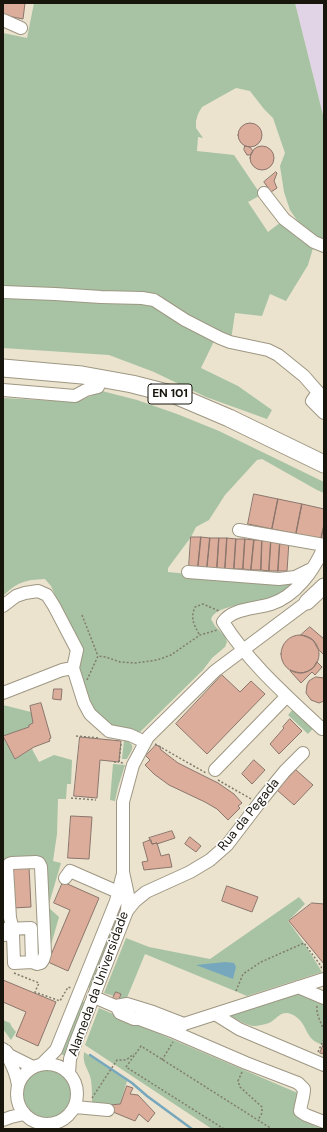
<!DOCTYPE html>
<style>
body{margin:0}
#map{position:relative;width:327px;height:1132px;overflow:hidden;background:#ebe3cd;font-family:"DM Sans",sans-serif}
canvas{display:block}
.frame{position:absolute;inset:0;border:4px solid #18150d;pointer-events:none}
</style>
<div id="map">
<canvas width="327" height="1132"></canvas>
<div class="frame"></div>
</div>
<script>
const ctx = document.querySelector('canvas').getContext('2d');
ctx.lineJoin = 'round';
function paint(path, color) { ctx.fillStyle = color; ctx.fill(path, 'evenodd'); }
function trace(path, color, width, dash) { ctx.strokeStyle = color; ctx.lineWidth = width; ctx.lineCap = dash ? 'butt' : 'round'; ctx.setLineDash(dash || []); ctx.stroke(path); }
function drawText(font, color, halo, rows, align = 'center') {
  ctx.font = font + ' "DM Sans",sans-serif'; ctx.lineWidth = 3; ctx.setLineDash([]); ctx.textBaseline = 'middle'; ctx.strokeStyle = halo; ctx.fillStyle = color; for (const [text, x, y, turn = 0] of rows) {
    ctx.save(); ctx.translate(x, y); ctx.rotate((+turn || 0) * Math.PI / 180); ctx.textAlign = isNaN(turn) ? turn : align; if (halo) ctx.strokeText(text, 0, 0); ctx.fillText(text, 0, 0); ctx.restore();
  }
}
paint(new Path2D(`
 M295 3H324V119Z`), '#e2d4e7');
paint(new Path2D(`
 M34 3H295L324 119V243L307 235 290 210 284 192 280 166 285 153 273 118 264 109 250 91 236 88 202 107 198 114 196 121V128L203 138 198 137 197 151 234 155 261 195 248 202 268 232 281 222 314 245 308 265 286 301 270 294 262 316 235 313 231 340 215 339 201 368 238 386 272 410 267 419 206 397 154 372 109 355 3 348V33L27 38Z
 M102 391 137 400 177 414 219 431 324 482V493L317 490 262 459 257 460 225 495 209 520 196 527 191 537 168 568V572L296 585C288 589 280 594 271 598 257 605 217 603 211 619L215 626 225 636 227 642 225 647 212 658 203 670 140 732 113 726 101 719 89 703 80 673 79 655 66 619 51 586 45 579C24 580 18 582 3 596V398L77 402Z
 M299 702 320 721 308 734 288 715Z
 M3 705 31 712 33 723 29 725V727L3 736Z
 M3 737 15 759 32 749 39 762 54 755 72 760 71 784H67L66 799H58L57 834 53 861 61 863 48 907 59 917 47 959 38 859 3 861Z
 M124 740C137 744 132 750 127 759H122Z
 M113 764 125 765 118 787 115 801 110 800Z
 M299 897 305 904 288 921 304 943 322 972 247 996 145 954 126 1000 120 998 121 994 116 992 114 996 104 993 126 938 149 947 210 959Z
 M116 911 122 913 92 989 86 986Z
 M294 991 324 1004V1045C302 1040 310 1022 291 1014 281 1010 277 1019 269 1023 265 1024 258 1026 254 1026 248 1026 236 1019 231 1016V1012Z
 M79 1000 87 1003 66 1056 58 1053Z
 M99 1008 300 1094 294 1108 295 1113 306 1119V1122L322 1129H212L85 1045Z
 M3 1020 10 1023 12 1027 16 1032 11 1040 3 1029Z
 M84 1052 127 1081 120 1104 110 1105 92 1103C92 1095 92 1088 91 1080 89 1069 82 1065 84 1052Z
 M23 1094a25 25 0 1 1 50 0a25 25 0 1 1-50 0Z`), '#a7c3a4');
paint(new Path2D(`
 M225 962 234 963 236 967 233 979 196 965Z`), '#76a7bd');
trace(new Path2D(`
 M90 1055 132 1083 147 1096 192 1129`), '#76a7bd', 2.5);
const building = new Path2D(`
 M3 3H25L23 19 3 15Z
 M238 135a12 12 0 1 1 24 0a12 12 0 1 1-24 0Z
 M245 146 250 147 253 151 251 155H247L244 150Z
 M250 158a12 12 0 1 1 24 0a12 12 0 1 1-24 0Z
 M276 172 277 173 274 181 277 188 271 192 264 182Z
 M254 494 278 499 272 529 248 524Z
 M278 499 302 504 296 534 272 529Z
 M302 504 324 509V525L321 539 296 534Z
 M324 525V539H321Z
 M191 537H201L198 567H189Z
 M201 537 210 538 207 568 198 567Z
 M210 538H219L217 568H207Z
 M219 538H227L225 569 217 568Z
 M227 538 236 539 234 569H225Z
 M236 539H245L243 569H234Z
 M245 539 254 540 251 570 243 569Z
 M254 540H262L261 570H251Z
 M262 540H271L269 571 261 570Z
 M271 540 280 541 278 571H269Z
 M280 541H289L287 571H278Z
 M310 627 324 639V655L318 649 313 640 307 637 301 635Z
 M281 654a19 19 0 1 1 38 0a19 19 0 1 1-38 0Z
 M317 662 322 667 315 675 312 672 301 683 291 672 290 670 296 672 302 673 308 671 313 668Z
 M222 675 240 692 251 681 265 694 207 754 176 724Z
 M316 677 324 678V701L319 703 311 700 306 693 307 685 309 681Z
 M54 689H62L61 700 53 699Z
 M41 703 51 738 49 739 50 741 34 747 15 759 3 736 29 727V725L33 723 30 706Z
 M290 719 302 731 279 754 270 744 284 728 283 727Z
 M80 737 121 741 119 762 100 760 97 798 74 796Z
 M156 745 161 747 160 749 165 753 178 763 218 783 234 794 242 803 238 806 240 808 228 820 217 809 205 802 169 785 154 774 145 765 150 760 146 756Z
 M254 760 265 770 252 784 242 774Z
 M296 770 313 785 294 805 277 790Z
 M71 816 92 817 89 859 68 858Z
 M172 831 175 838 157 844V843L152 844 149 838Z
 M190 837 201 846 196 852 185 844Z
 M151 840 152 844 157 843 161 856 169 854 172 867 144 870 142 862 148 861 143 843Z
 M11 867H29L31 907 13 908Z
 M63 882 99 898 68 971 48 962 70 910 54 903Z
 M227 886 258 897 252 912 222 901Z
 M312 903 324 904V964L289 921Z
 M3 980 56 1002 38 1046 16 1036 26 1012 3 1002Z
 M116 992 121 994 118 1002 112 1000Z
 M324 1043V1054L320 1053Z
 M127 1086 133 1088 130 1094 138 1095 155 1113 148 1122 139 1114 135 1121 113 1112 110 1105 120 1104Z`);
paint(building, '#ddad9b');
trace(building, '#8a756c', 1);
const minor = new Path2D(`
 M3 20 21 28
 M264 193 284 219 314 242 324 246
 M3 292 55 294 101 297 142 298 154 300 185 320 220 338 230 342 268 350 278 355 304 376 324 399
 M3 390 75 396 86 390 98 387
 M318 392 312 401 324 413
 M239 530 324 545
 M324 547C314 570 296 596 271 604 255 609 233 608 223 622 249 663 287 696 322 729L324 727
 M188 572 279 579 295 577 309 570
 M3 606 16 596 25 593 38 591 47 595 54 606 77 650 73 668 84 703 90 714 109 731 130 735 145 742
 M3 693 62 670 73 668
 M215 770 287 696
 M65 878 70 871 118 892H125
 M127 911 135 901 146 892 190 872 210 860 227 845 263 798 285 771 303 753
 M3 929 31 928 32 962 14 963 13 934 3 935
 M13 934V929L10 918 7 868 9 864 12 863 36 862 39 863 41 867 45 954 43 960 41 963 37 964 32 962
 M298 987 324 998
 M94 997 122 1009
 M116 1006 120 1013 134 1019H139L174 1032 246 1063 298 1083 304 1089C304 1096 301 1103 300 1111L306 1115 324 1122
 M116 1006 127 1004 153 1012 184 1024
 M215 1014 239 1029 324 1065
 M174 1032 184 1024 324 979
 M3 1049C10 1060 16 1071 18 1085
 M6 1051 9 1055 33 1067
 M17 1094a30 30 0 1 1 60 0a30 30 0 1 1-60 0Z
 M42 1064 56 1050 116 901 122 877
 M69 1073 70 1059 75 1044 127 911 128 895 123 872V802L133 765 148 737 215 671 307 602
 M75 1107 108 1110
 M3 1120 11 1117 24 1114`);
const major = new Path2D(`
 M307 602 324 586`);
const highway = new Path2D(`
 M3 368 82 375 132 384 175 395 229 418 324 464`);
trace(minor, '#9e9783', 14);
trace(major, '#9e9783', 17);
trace(highway, '#9e9783', 19);
trace(new Path2D(`
 M82 615 98 656
 M199 634C194 624 190 619 195 607L203 604 219 611
 M87 680 98 656 106 657 120 662 136 663 157 660 171 655 200 635 217 630
 M76 736 100 738
 M121 744 119 762 123 763
 M155 744 206 773
 M114 762H119
 M218 780 251 799
 M71 798 96 800
 M14 973 39 983 35 992 60 1001 68 987 71 988
 M236 991 243 974 261 962 304 943 321 966 322 970
 M317 1006C316 1015 321 1022 324 1031
 M318 1052 324 1039
 M162 1060 173 1042
 M242 1072 238 1081 240 1087 262 1107V1113L258 1120
 M92 1098 117 1060H126L134 1054
 M224 1129 126 1067 141 1046 272 1129`), '#817c6d', 1.5, [2, 2]);
trace(minor, '#fff', 12);
trace(major, '#fff', 15);
trace(highway, '#fff', 17);
for (const [x, y, w] of [
 [170,394,44]
]) { const box = new Path2D(); box.roundRect(x - w / 2, y - 10, w, 20, 3); ctx.fillStyle = '#fff'; ctx.fill(box); trace(box, '#18150d', 1); }
drawText('bold 12px', '#18150d', null, [
 ["EN 101",170,394]
]);
drawText('13px', '#18150d', '#fff', [
 ["Rua da Pegada",249,815,-51],
 ["Alameda da Universidade",99,984,-70]
]);
</script>
